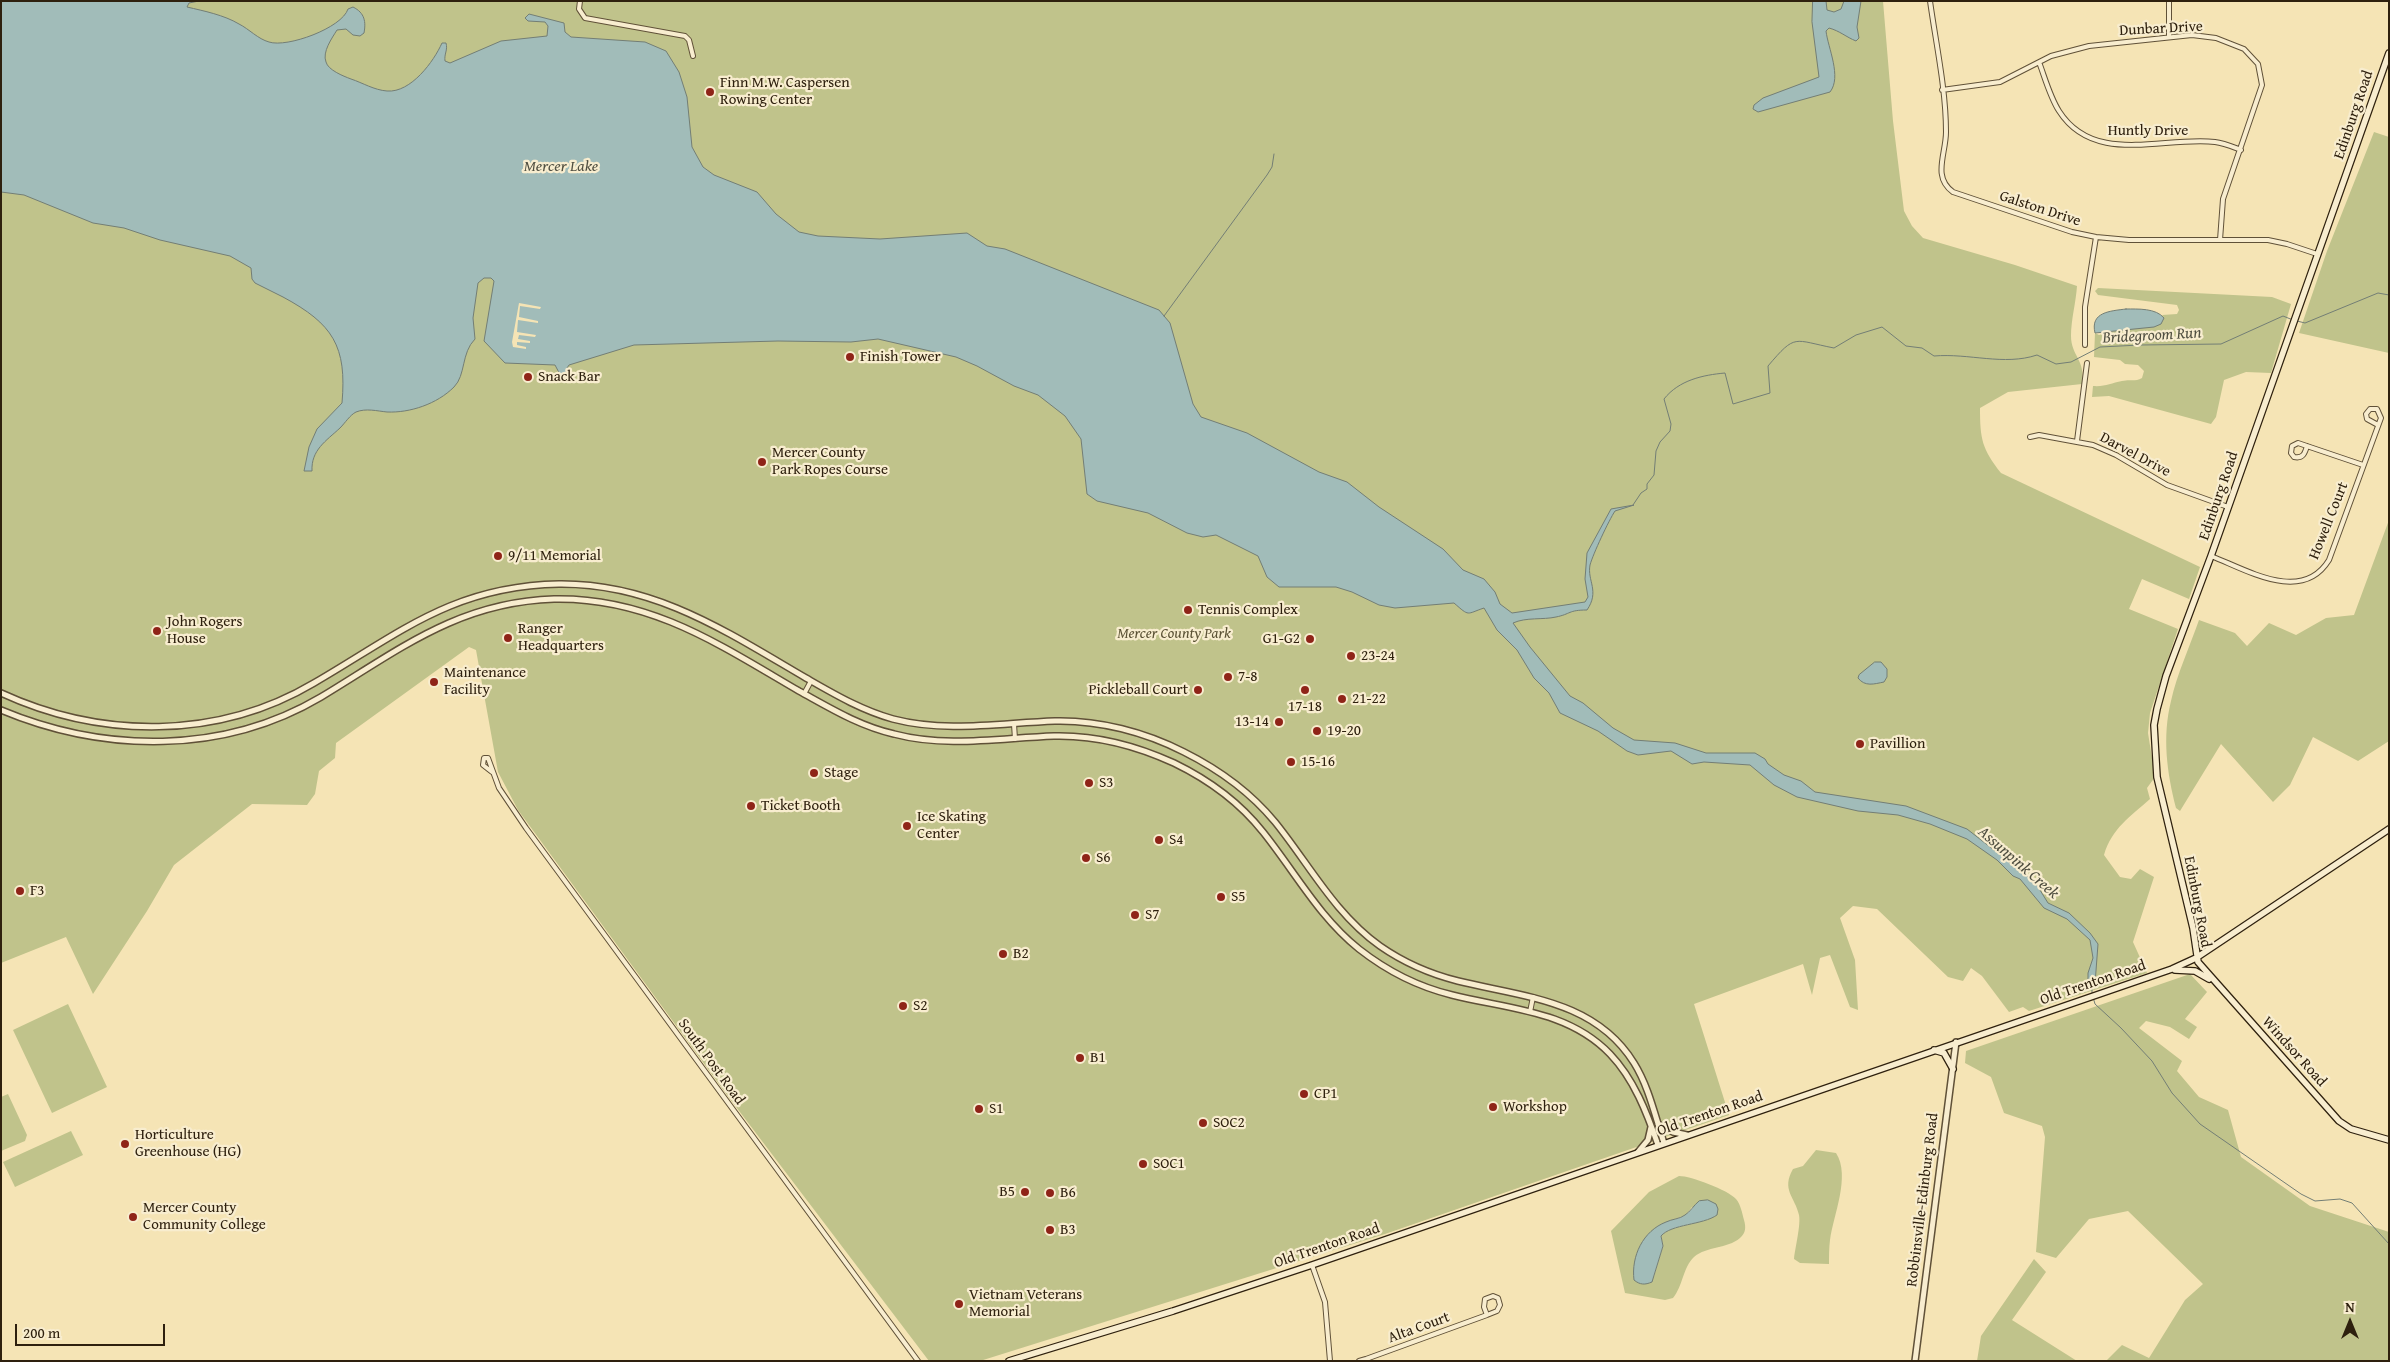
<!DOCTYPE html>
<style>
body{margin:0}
#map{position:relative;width:2390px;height:1362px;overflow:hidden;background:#f5e4b5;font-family:"Gentium Book Plus",serif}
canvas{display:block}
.frame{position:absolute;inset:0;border:2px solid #2e200e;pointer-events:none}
.north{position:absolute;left:2325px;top:1297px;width:50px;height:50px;-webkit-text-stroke:4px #f8edcf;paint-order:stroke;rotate:0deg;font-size:14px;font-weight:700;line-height:20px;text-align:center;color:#2e200e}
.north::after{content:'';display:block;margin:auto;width:18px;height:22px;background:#2e200e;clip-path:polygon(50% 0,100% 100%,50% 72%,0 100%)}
.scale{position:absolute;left:15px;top:1324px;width:150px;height:22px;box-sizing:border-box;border:2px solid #2e200e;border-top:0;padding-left:6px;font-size:15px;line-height:18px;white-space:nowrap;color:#2e200e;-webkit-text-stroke:4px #f8edcf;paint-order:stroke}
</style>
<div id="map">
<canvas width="2390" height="1362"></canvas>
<div class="frame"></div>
<div class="north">N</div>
<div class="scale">200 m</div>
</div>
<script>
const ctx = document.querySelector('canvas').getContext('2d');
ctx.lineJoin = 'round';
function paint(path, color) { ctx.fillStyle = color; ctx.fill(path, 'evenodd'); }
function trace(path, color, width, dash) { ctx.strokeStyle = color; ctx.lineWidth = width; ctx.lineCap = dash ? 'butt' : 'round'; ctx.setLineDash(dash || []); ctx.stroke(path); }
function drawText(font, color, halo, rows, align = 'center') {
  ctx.font = font + ' "Gentium Book Plus",serif'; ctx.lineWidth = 4.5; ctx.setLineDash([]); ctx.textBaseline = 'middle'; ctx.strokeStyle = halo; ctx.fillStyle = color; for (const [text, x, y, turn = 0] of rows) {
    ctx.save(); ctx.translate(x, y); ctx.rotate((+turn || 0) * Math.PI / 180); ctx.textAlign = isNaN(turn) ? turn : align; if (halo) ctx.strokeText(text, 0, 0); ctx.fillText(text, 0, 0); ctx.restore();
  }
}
paint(new Path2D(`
 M1 1H1883L1893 121 1904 211 1912 226 1923 238 2015 265 2077 286C2076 302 2071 320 2071 336 2071 356 2086 360 2082 384L2008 392 1980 408C1980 439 1982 449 2001 473L2200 567 2189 599 2142 579 2129 609 2178 629 2150 713 2148 733 2155 777 2147 788 2150 799C2130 817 2112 828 2104 855L2120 877 2131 879 2140 869 2154 877 2133 942 2147 973 2029 1011 2023 1007 2009 1012 1982 976 1971 968 1963 981 1948 977 1877 909 1853 906 1840 918 1855 960 1858 1010 1850 1007 1830 955 1820 958 1812 995 1803 964 1694 1004 1729 1115 1385 1234 980 1361H929L727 1095 518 810 498 772 476 650 469 647 336 743 335 758 319 771 315 794 307 805 252 804 174 865 147 911 93 994 66 937 1 963Z
 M2374 132 2389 137V353L2299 333 2327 251Z
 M2098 288 2272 297 2291 304 2271 373 2246 372 2224 380 2216 417 2211 424 2109 396 2092 397 2093 386C2105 387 2111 383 2122 381 2130 379 2135 382 2142 378L2144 371 2138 365 2125 364 2120 360 2094 357 2095 333 2099 335 2164 318 2162 315 2177 314 2179 310 2177 305 2098 295 2095 291Z
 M2389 520V741L2358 761 2313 737 2290 785 2273 802 2221 744 2180 811 2176 808C2167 773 2162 737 2171 701 2177 674 2190 646 2199 620L2235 633 2247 646 2269 623 2296 635 2326 618 2354 615Z
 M2190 974 2207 992 2185 1019 2197 1027 2189 1039 2170 1027 2146 1021 2139 1028 2182 1061 2177 1071 2199 1097 2228 1110 2241 1157 2310 1206 2389 1232V1361H2106L2122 1345 2149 1358 2185 1300 2203 1284 2128 1211 2089 1219 2056 1258 2036 1252 2045 1137 2042 1126 2004 1113 1991 1077 1965 1063 1966 1051Z
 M68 1004 107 1087 52 1113 13 1030Z
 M8 1094 27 1135 25 1141 1 1151V1097Z
 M71 1131 83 1155 15 1187 3 1162Z
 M1816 1150 1836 1153C1851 1176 1833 1216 1830 1240 1829 1248 1829 1256 1829 1264L1800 1263 1794 1259C1795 1248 1801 1225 1799 1215 1795 1197 1781 1190 1793 1169L1803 1166Z
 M1679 1176C1691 1176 1728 1190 1736 1199 1741 1205 1742 1213 1744 1220 1746 1227 1746 1233 1740 1238 1727 1249 1707 1246 1694 1257 1683 1267 1683 1286 1673 1298L1665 1300 1625 1293 1611 1231 1649 1192ZM1692 1207 1717 1215C1702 1225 1671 1224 1661 1236L1663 1246 1654 1276 1658 1226 1686 1215Z
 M2034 1259 2046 1272 2012 1320 2077 1361H1977L1981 1336Z`), '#c0c38b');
const water = new Path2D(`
 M1 1H199L189 3 187 7C204 11 224 15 239 24 249 29 258 39 269 42 287 48 342 28 348 9L353 7C365 13 366 22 364 33L360 36 353 35 346 29 337 30C332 38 322 52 326 62 328 70 343 76 351 79 363 83 374 90 387 91 411 93 434 61 442 43H446C448 50 444 54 445 61L450 63 501 41 547 36 548 26 545 22 528 21 525 18 529 14 564 23 565 32 571 37 645 42 666 51 679 72 687 97 692 147 703 167 714 175 757 192 776 214 799 232 818 236 880 239 967 233 987 246 1005 249 1159 310 1170 323 1193 404 1201 417 1247 433 1319 472 1347 482 1379 507 1443 549 1463 570 1484 579 1495 592 1500 604 1512 613 1585 602 1588 597 1585 579 1587 553 1611 509 1634 505 1615 511C1609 520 1593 554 1590 565 1587 581 1600 591 1587 610 1568 610 1571 614 1556 617 1543 620 1526 617 1513 623L1530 647 1570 696 1583 703 1613 728 1634 740 1675 743 1706 753H1755L1765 759 1768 764 1784 775 1801 781 1815 792 1906 806 1967 829 2035 882 2048 903 2069 913 2090 933 2098 944 2095 984 2088 988V973L2093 958 2090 940 2067 919 2044 908 2020 879 2013 876 1997 860 1967 839 1930 824 1898 815 1858 811 1797 797 1774 785 1750 765 1704 762 1692 764 1671 751 1638 755 1627 751 1598 731 1560 713 1549 693 1534 678 1517 650 1497 630 1484 608C1466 614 1470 617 1454 603L1395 608 1379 605 1352 592 1336 587H1279L1267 577 1258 556 1216 535 1203 537 1187 533 1148 513 1097 501 1087 494 1081 439 1065 416 1038 395 1014 386 977 366 956 357 878 339 851 342 778 341 634 345 569 365 567 368 568 377 564 382 555 365 505 363 484 341 494 281 491 278H484L478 283 473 318 475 339C461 353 466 375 454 387 437 404 410 413 387 412 377 411 366 408 356 412 350 415 345 423 340 428 326 441 311 450 312 471H304L309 447 317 429 342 403C347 346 333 324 283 297 274 292 264 288 255 283L252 279 251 268 230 256 160 240 124 228 93 223 24 195 1 192Z
 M1813 1H1826L1827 10 1834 12 1841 9 1844 1H1861L1857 27 1859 38 1856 41C1846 37 1840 31 1829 28L1826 31C1828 48 1842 77 1830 92L1758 112 1753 109 1754 105 1763 98 1819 77 1812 22Z
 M2126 309C2138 309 2156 308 2164 318L2161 324 2154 327 2095 333C2090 312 2110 311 2126 309Z
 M1875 662H1881L1887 669V677L1884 682C1874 684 1865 687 1858 678L1859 675Z
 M1708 1200 1716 1204 1718 1209 1717 1215C1703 1225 1671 1224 1661 1236L1663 1246 1652 1282C1645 1285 1640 1285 1634 1280 1631 1256 1643 1231 1666 1222 1672 1219 1680 1219 1685 1215 1690 1212 1694 1205 1699 1201Z`);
paint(water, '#a1bcb9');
trace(water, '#737e75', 1);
paint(new Path2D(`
 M519 303 541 307 540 309 520 306 519 317 538 321V323L518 320 517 332 536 335 535 337 519 335 518 339 530 341V343L517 342V345L526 347V349L513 347 512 342Z`), '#f5e4b5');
trace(new Path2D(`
 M1164 316 1267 175 1272 167 1274 154
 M2297 321 2305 323 2378 293 2389 295
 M1633 505 1641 493 1647 489V484L1654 475 1656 451 1660 442 1670 431 1671 424 1664 399C1679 380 1703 375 1725 373L1733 404 1770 393 1768 366C1796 333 1793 340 1834 348L1856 335 1882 327 1906 346 1922 348 1934 356C1969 353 2004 366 2037 355L2056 364 2071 362 2100 347 2140 345 2221 344 2283 316 2293 320
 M2092 985V994
 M2093 997 2095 1004 2121 1028 2152 1061 2172 1093 2200 1124 2301 1194 2315 1201 2340 1199 2352 1203 2389 1244`), '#737e75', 1);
const minor = new Path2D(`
 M580 1 579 9 585 18 685 36 689 40 693 56
 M1930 1C1936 44 1946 89 1946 132 1946 154 1932 177 1953 192L2072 232 2096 237 2129 240H2268L2287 244 2317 254
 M2169 1V37
 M2039 62C2045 78 2050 97 2059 111 2094 166 2163 136 2215 142 2224 143 2233 147 2241 150
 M1942 90 2000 82 2051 56 2089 46 2192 35 2216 38 2244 49 2258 64 2262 85 2223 199 2220 240
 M2085 345V307L2096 237
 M2030 437 2039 435 2093 445 2116 455 2167 485 2228 507
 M2077 441 2087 363
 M2307 446C2305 453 2303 459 2294 457L2291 453 2292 446 2298 443 2363 465
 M2211 556C2247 570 2302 604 2329 560L2381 418 2377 409H2370L2366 414 2367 419 2378 425
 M804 694 811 681
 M1014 724 1015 739
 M492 772 483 765 484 758H488L499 788 526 828 918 1361
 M1530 1012 1533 997
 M1312 1265 1325 1302 1330 1361
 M1359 1361 1366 1359 1487 1315 1497 1311 1500 1305 1498 1298 1493 1296 1485 1299 1484 1307 1487 1315`);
const tertiary = new Path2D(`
 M1 693C101 739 218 740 314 683 400 633 453 586 559 584 655 583 727 632 806 678 834 694 861 710 893 719 947 733 1000 723 1055 721 1099 720 1145 732 1184 752 1218 769 1251 793 1275 822 1309 864 1334 913 1380 946 1403 962 1430 974 1458 981 1523 997 1595 1000 1634 1063 1649 1087 1655 1116 1664 1143
 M1 710C104 753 223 755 321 697 399 650 458 602 554 599 650 597 720 645 799 691 830 708 859 726 894 734 947 748 1000 738 1054 736 1095 735 1137 746 1174 763 1207 779 1240 803 1263 832 1295 872 1319 917 1359 949 1387 971 1419 987 1452 995 1507 1009 1568 1010 1610 1054 1634 1079 1647 1113 1658 1145
 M1658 1124 1673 1132 1687 1135
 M1638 1152 1648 1140 1651 1127
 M1915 1361 1956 1042`);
const secondary = new Path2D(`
 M2389 53 2211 556 2166 676 2157 709 2154 725 2157 777 2193 928 2198 962 2339 1121 2351 1129 2389 1140
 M2175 970 2195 971 2209 979
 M1934 1050 1944 1053 1953 1069
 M1009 1361 1173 1311 1312 1265 2172 969 2196 958 2389 829`);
trace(minor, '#605138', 6);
trace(tertiary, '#605138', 8);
trace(secondary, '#2e200e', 8);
trace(minor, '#f8edcf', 4);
trace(tertiary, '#f8edcf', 5);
trace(secondary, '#f8edcf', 5.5);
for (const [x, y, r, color] of [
 [710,92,5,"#8f2418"],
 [850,357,5,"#8f2418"],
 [528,377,5,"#8f2418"],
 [762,462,5,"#8f2418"],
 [498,556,5,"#8f2418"],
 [1188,610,5,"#8f2418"],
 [157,631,5,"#8f2418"],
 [508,638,5,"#8f2418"],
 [1310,639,5,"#8f2418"],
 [1351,656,5,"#8f2418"],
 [1228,677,5,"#8f2418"],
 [434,682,5,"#8f2418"],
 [1198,690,5,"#8f2418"],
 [1305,690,5,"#8f2418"],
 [1342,699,5,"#8f2418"],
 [1279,722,5,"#8f2418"],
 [1317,731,5,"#8f2418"],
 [1860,744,5,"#8f2418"],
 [1291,762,5,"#8f2418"],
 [814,773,5,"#8f2418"],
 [1089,783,5,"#8f2418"],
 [751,806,5,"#8f2418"],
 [907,826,5,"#8f2418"],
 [1159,840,5,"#8f2418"],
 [1086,858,5,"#8f2418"],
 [20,891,5,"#8f2418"],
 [1221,897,5,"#8f2418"],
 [1135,915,5,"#8f2418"],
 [1003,954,5,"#8f2418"],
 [903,1006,5,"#8f2418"],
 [1080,1058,5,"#8f2418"],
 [1304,1094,5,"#8f2418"],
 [1493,1107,5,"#8f2418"],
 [979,1109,5,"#8f2418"],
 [1203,1123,5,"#8f2418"],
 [125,1144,5,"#8f2418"],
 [1143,1164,5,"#8f2418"],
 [1025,1192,5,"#8f2418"],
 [1050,1193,5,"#8f2418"],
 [133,1217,5,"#8f2418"],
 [1050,1230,5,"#8f2418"],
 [959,1304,5,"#8f2418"]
]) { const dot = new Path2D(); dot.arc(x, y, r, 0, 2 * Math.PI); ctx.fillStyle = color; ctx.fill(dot); trace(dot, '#f8edcf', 2); }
drawText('15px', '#2e200e', '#f8edcf', [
 ["Dunbar Drive",2161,29,-3],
 ["Edinburg Road",2354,115,-71],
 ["Huntly Drive",2148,131],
 ["Galston Drive",2040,209,18],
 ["Darvel Drive",2135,455,28],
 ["Edinburg Road",2219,496,-71],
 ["Howell Court",2329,521,-68],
 ["Edinburg Road",2197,902,79],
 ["Old Trenton Road",2093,983,-19],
 ["Windsor Road",2294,1052,48],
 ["South Post Road",711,1062,54],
 ["Old Trenton Road",1710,1114,-19],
 ["Robbinsville-Edinburg Road",1923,1200,-83],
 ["Old Trenton Road",1327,1246,-19],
 ["Alta Court",1419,1328,-20]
]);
drawText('15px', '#2e200e', '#f8edcf', [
 ["Finn M.W. Caspersen",720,83],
 ["Rowing Center",720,100],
 ["Finish Tower",860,357],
 ["Snack Bar",538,377],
 ["Mercer County",772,453],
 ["Park Ropes Course",772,470],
 ["9/11 Memorial",508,556],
 ["Tennis Complex",1198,610],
 ["John Rogers",167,622],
 ["House",167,639],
 ["Ranger",518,629],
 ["Headquarters",518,646],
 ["G1-G2",1300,639,"right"],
 ["23-24",1361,656],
 ["Maintenance",444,673],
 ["Facility",444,690],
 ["7-8",1238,677],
 ["Pickleball Court",1188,690,"right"],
 ["21-22",1352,699],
 ["17-18",1305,707,"center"],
 ["13-14",1269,722,"right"],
 ["19-20",1327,731],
 ["Pavillion",1870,744],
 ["15-16",1301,762],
 ["Stage",824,773],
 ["S3",1099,783],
 ["Ticket Booth",761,806],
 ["Ice Skating",917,817],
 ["Center",917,834],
 ["S4",1169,840],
 ["S6",1096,858],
 ["F3",30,891],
 ["S5",1231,897],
 ["S7",1145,915],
 ["B2",1013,954],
 ["S2",913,1006],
 ["B1",1090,1058],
 ["CP1",1314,1094],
 ["Workshop",1503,1107],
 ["S1",989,1109],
 ["SOC2",1213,1123],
 ["Horticulture",135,1135],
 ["Greenhouse (HG)",135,1152],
 ["SOC1",1153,1164],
 ["B5",1015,1192,"right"],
 ["B6",1060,1193],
 ["Mercer County",143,1208],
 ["Community College",143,1225],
 ["B3",1060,1230],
 ["Vietnam Veterans",969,1295],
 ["Memorial",969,1312]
], 'left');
drawText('italic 15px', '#5a5134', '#f8edcf', [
 ["Mercer County Park",1174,634]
]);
drawText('italic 16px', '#504f41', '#f8edcf', [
 ["Mercer Lake",561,167],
 ["Bridegroom Run",2152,336,-3],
 ["Assunpink Creek",2018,863,41]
]);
</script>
